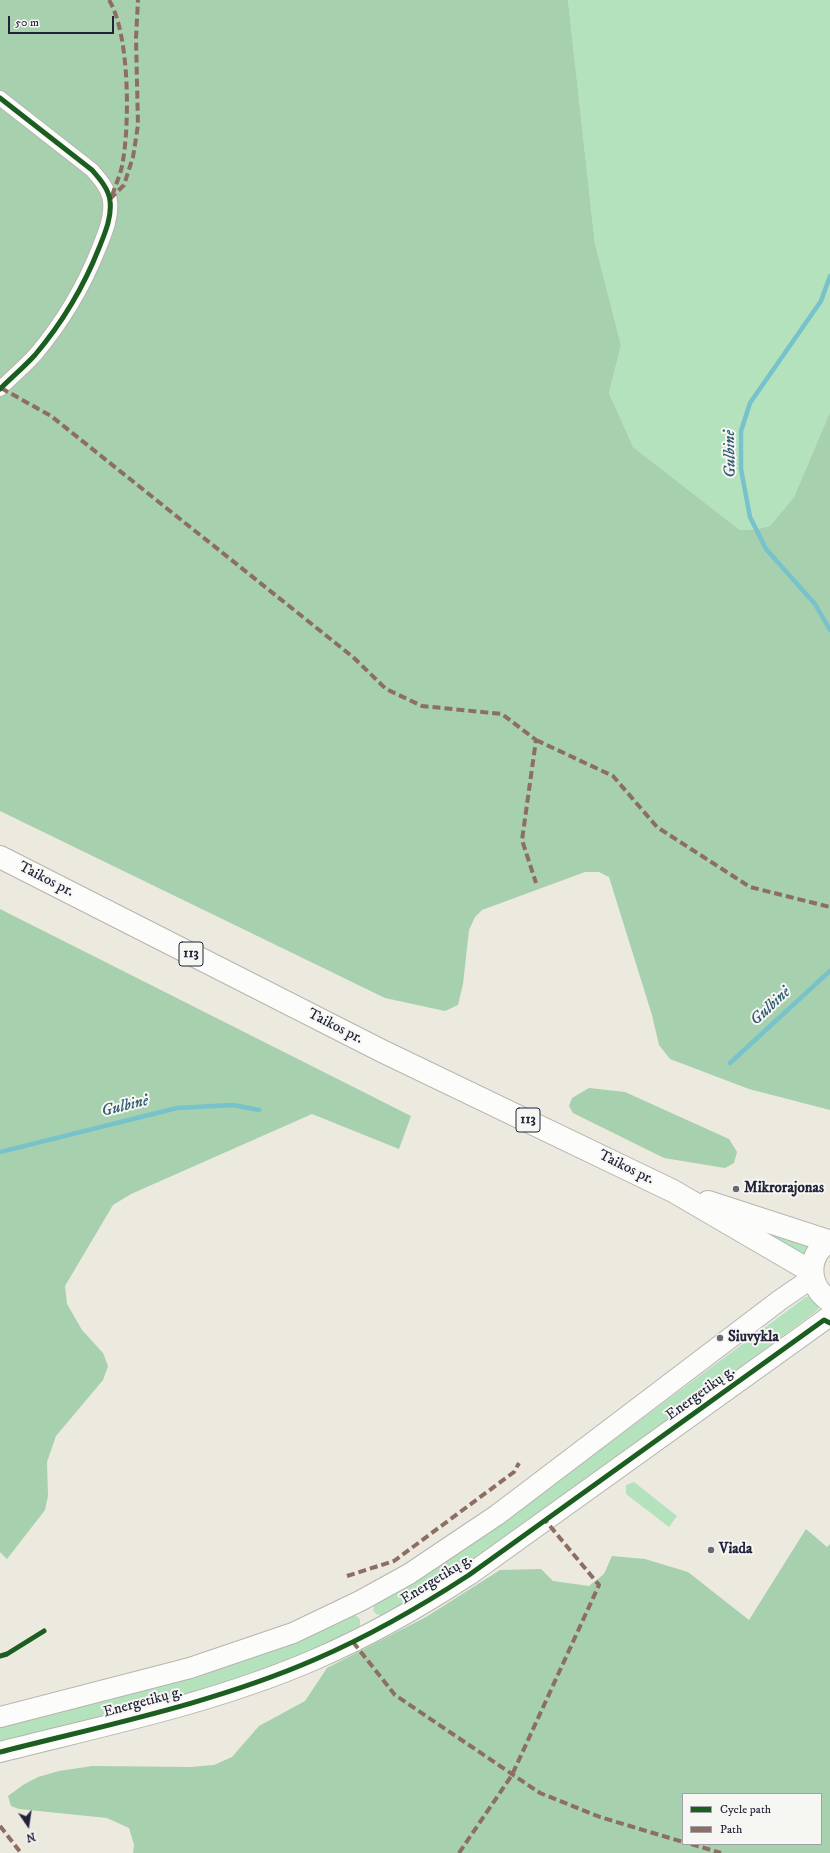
<!DOCTYPE html>
<meta charset="utf-8">
<style>
body{margin:0}
#map{position:relative;width:830px;height:1853px;overflow:hidden;background:#ece9df;font-family:"IM FELL DW Pica",serif}
canvas{display:block}
.legend{position:absolute;left:682px;top:1793px;width:140px;height:52px;box-sizing:border-box;background:#f6f6f2;border:1px solid #a1a1a9;margin:0;padding:5px 7px;list-style:none;font-size:12px;color:#22223b}
.legend li{display:flex;align-items:center;gap:8px;height:20px}
.legend b{width:20px;border:1px solid #a1a1a9}
.north{position:absolute;left:8px;top:1805px;width:40px;height:40px;-webkit-text-stroke:3px #f6f6f2;paint-order:stroke;rotate:167deg;font-size:11px;font-weight:700;line-height:16px;text-align:center;color:#22223b}
.north::after{content:'';display:block;margin:auto;width:14px;height:18px;background:#22223b;clip-path:polygon(50% 0,100% 100%,50% 72%,0 100%)}
.scale{position:absolute;left:8px;top:16px;width:106px;height:18px;box-sizing:border-box;border:2px solid #22223b;border-top:0;padding-left:5px;font-size:12px;line-height:14px;white-space:nowrap;color:#22223b;-webkit-text-stroke:3px #f6f6f2;paint-order:stroke}
</style>
<div id="map">
<canvas width="830" height="1853"></canvas>
<ul class="legend">
<li><b style="height:5px;background:#1b5e20"></b>Cycle path</li>
<li><b style="height:5px;background:#8d6e63"></b>Path</li>
</ul>
<div class="north">N</div>
<div class="scale">50 m</div>
</div>
<script>
const ctx = document.querySelector('canvas').getContext('2d');
ctx.lineJoin = 'round';
function paint(path, color) { ctx.fillStyle = color; ctx.fill(path, 'evenodd'); }
function trace(path, color, width, dash) { ctx.strokeStyle = color; ctx.lineWidth = width; ctx.lineCap = dash ? 'butt' : 'round'; ctx.setLineDash(dash || []); ctx.stroke(path); }
function drawText(font, color, halo, rows, align = 'center') {
  ctx.font = font + ' "IM FELL DW Pica",serif'; ctx.lineWidth = 4; ctx.setLineDash([]); ctx.textBaseline = 'middle'; ctx.strokeStyle = halo; ctx.fillStyle = color; for (const [text, x, y, turn = 0] of rows) {
    ctx.save(); ctx.translate(x, y); ctx.rotate((+turn || 0) * Math.PI / 180); ctx.textAlign = isNaN(turn) ? turn : align; if (halo) ctx.strokeText(text, 0, 0); ctx.fillText(text, 0, 0); ctx.restore();
  }
}
paint(new Path2D(`
 M568 0H830V412L794 497 770 526 753 530H740L633 447 609 393 621 345 595 244Z
 M771 1233 807 1244 809 1247 805 1255H801L767 1234Z
 M810 1296 819 1305 818 1310 604 1468 479 1557 385 1616 376 1614 373 1610 375 1602 508 1518 806 1297Z
 M634 1482 677 1516 669 1527 626 1494V1485Z
 M352 1613 360 1619V1629C343 1636 327 1645 310 1652 210 1692 105 1717 0 1743V1724Z`), '#b4e2bc');
paint(new Path2D(`
 M0 0H568L595 244 621 345 609 393 633 447 740 530H753L770 526 794 497 830 412V1110L749 1089 670 1059 659 1045 652 1015 609 877 599 872H585L482 910 475 917 469 930 463 984 458 1005 445 1011 385 998 0 811Z
 M0 909 411 1116 399 1149 312 1114 131 1194 113 1205 65 1286 67 1304 82 1330 103 1353 108 1366 103 1380 56 1436 47 1462 48 1496 45 1510 7 1559 0 1552Z
 M589 1088 625 1092 729 1139 737 1152 734 1163 725 1168 664 1158 573 1113 569 1106 572 1098Z
 M806 1529 827 1547 830 1544V1853H133L134 1845 129 1828 107 1818 19 1809 11 1806 8 1796 23 1785 38 1777 59 1771 92 1766 191 1767 214 1765 232 1757 259 1726 305 1701 327 1668 426 1617 500 1570 541 1569 553 1581 589 1586 604 1574 612 1556 645 1559 688 1572 749 1620ZM683 1794H821V1844H683Z`), '#a6d0ae');
trace(new Path2D(`
 M830 276 821 301 750 403 741 431V469L750 517 766 549 815 604 830 630
 M730 1063 830 971
 M0 1152 177 1108 233 1105 259 1110`), '#77c2cb', 4.5);
const street = new Path2D(`
 M0 98 92 170C99 178 109 189 110 201 112 217 105 233 99 248 84 286 62 323 35 355 24 367 11 378 0 389`);
const secondary = new Path2D(`
 M0 1717 190 1668 293 1633 360 1601 409 1574 497 1515 780 1300 812 1278
 M0 1752C106 1725 215 1703 316 1659 369 1636 420 1607 469 1575L830 1316`);
const primary = new Path2D(`
 M0 857 382 1051 673 1191 812 1272
 M708 1202 828 1241
 M830 1241C806 1255 807 1286 830 1301`);
trace(street, '#b6b4b0', 16);
trace(secondary, '#b6b4b0', 22);
trace(primary, '#b6b4b0', 24);
trace(street, '#fcfcfa', 14);
trace(secondary, '#fcfcfa', 20);
trace(primary, '#fcfcfa', 22);
trace(new Path2D(`
 M109 0C130 34 130 127 122 166 120 176 115 186 112 196
 M110 199 124 185 133 157 138 125 136 38 138 0
 M1 388 51 416 353 657 386 689 422 706 502 714 536 740 522 840 536 883
 M536 740 613 776 657 827 750 887 830 907
 M347 1576 394 1561 514 1472 519 1463
 M353 1642 395 1695 540 1793 600 1817 683 1842
 M0 1826 21 1853
 M691 1844 721 1853
 M459 1853 512 1775 599 1585 545 1520`), '#8d6e63', 4, [8, 4]);
trace(new Path2D(`
 M0 98 92 170C99 178 109 189 110 201 112 217 105 233 99 248 84 286 62 323 35 355 24 367 11 378 0 389
 M0 1656 7 1654 44 1631
 M0 1752C106 1725 215 1703 316 1659 369 1636 420 1607 469 1575L824 1320 830 1323`), '#1b5e20', 5);
for (const [x, y, r, color] of [
 [736,1189,4,"#696874"],
 [720,1338,4,"#696874"],
 [711,1550,4,"#696874"]
]) { const dot = new Path2D(); dot.arc(x, y, r, 0, 2 * Math.PI); ctx.fillStyle = color; ctx.fill(dot); trace(dot, '#f6f6f2', 1.5); }
for (const [x, y, w] of [
 [191,954,24],
 [528,1120,24]
]) { const box = new Path2D(); box.roundRect(x - w / 2, y - 12, w, 24, 3); ctx.fillStyle = '#f6f6f2'; ctx.fill(box); trace(box, '#22223b', 1); }
drawText('bold 14px', '#22223b', null, [
 ["113",191,954],
 ["113",528,1120]
]);
drawText('15px', '#22223b', '#f6f6f2', [
 ["Taikos pr.",46,880,27],
 ["Taikos pr.",335,1027,27],
 ["Taikos pr.",626,1168,26],
 ["Energetikų g.",701,1394,-36],
 ["Energetikų g.",437,1580,-32],
 ["Energetikų g.",143,1703,-15]
]);
drawText('bold 15px', '#22223b', '#f6f6f2', [
 ["Mikrorajonas",744,1189],
 ["Siuvykla",728,1338],
 ["Viada",719,1550]
], 'left');
drawText('italic 16px', '#305c71', '#f6f6f2', [
 ["Gulbinė",731,454,-91],
 ["Gulbinė",771,1007,-43],
 ["Gulbinė",125,1107,-14]
]);
</script>
